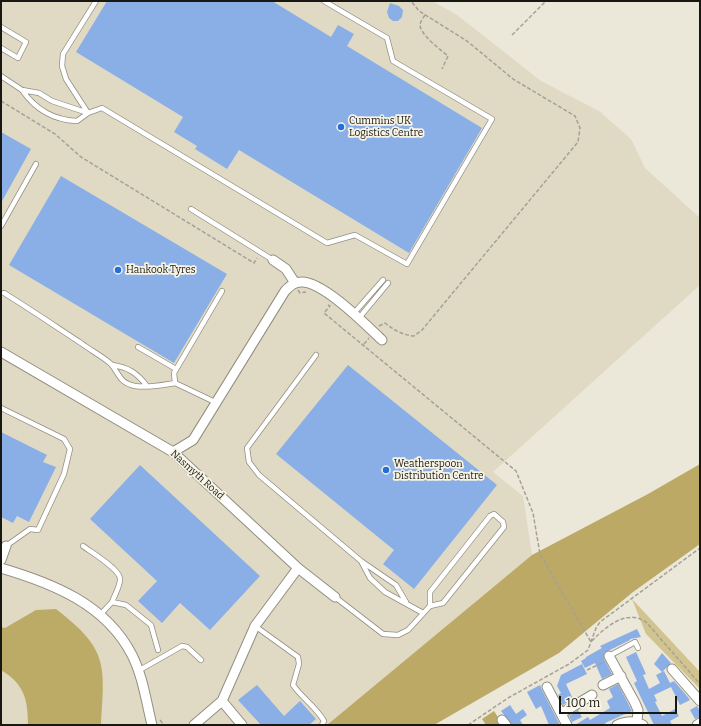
<!DOCTYPE html>
<style>
body{margin:0}
#map{position:relative;width:701px;height:726px;overflow:hidden;background:#ebe7d9;font-family:Bitter,serif}
canvas{display:block}
.frame{position:absolute;inset:0;border:2px solid #181712;pointer-events:none}
.scale{position:absolute;left:559px;top:696px;width:118px;height:18px;box-sizing:border-box;border:2px solid #181712;border-top:0;padding-left:5px;font-size:12px;line-height:14px;white-space:nowrap;color:#181712;-webkit-text-stroke:3px #f8f4e6;paint-order:stroke}
</style>
<div id="map">
<canvas width="701" height="726"></canvas>
<div class="frame"></div>
<div class="scale">100 m</div>
</div>
<script>
const ctx = document.querySelector('canvas').getContext('2d');
ctx.lineJoin = 'round';
function paint(path, color) { ctx.fillStyle = color; ctx.fill(path, 'evenodd'); }
function trace(path, color, width, dash) { ctx.strokeStyle = color; ctx.lineWidth = width; ctx.lineCap = dash ? 'butt' : 'round'; ctx.setLineDash(dash || []); ctx.stroke(path); }
function drawText(font, color, halo, rows, align = 'center') {
  ctx.font = font + ' Bitter,serif'; ctx.lineWidth = 3.5; ctx.setLineDash([]); ctx.textBaseline = 'middle'; ctx.strokeStyle = halo; ctx.fillStyle = color; for (const [text, x, y, turn = 0] of rows) {
    ctx.save(); ctx.translate(x, y); ctx.rotate((+turn || 0) * Math.PI / 180); ctx.textAlign = isNaN(turn) ? turn : align; if (halo) ctx.strokeText(text, 0, 0); ctx.fillText(text, 0, 0); ctx.restore();
  }
}
paint(new Path2D(`
 M1 1H432L457 15 541 81 599 111 631 139 645 168 700 218V285L493 472 523 496 532 555 327 725H1Z`), '#e0dac5');
paint(new Path2D(`
 M632 599 700 672V689L646 634Z`), '#d1c48f');
paint(new Path2D(`
 M700 464V544L633 592 559 653 434 725H327L532 555 648 494Z
 M494 711 503 725H486L482 719Z`), '#bba965');
paint(new Path2D(`
 M56 609C108 649 105 664 101 725H28C28 699 24 684 1 670V627L5 628 36 610Z`), '#bcab66');
paint(new Path2D(`
 M107 1H272L331 37 338 25 354 34 347 46 482 128 409 253 239 150 227 169 195 149 197 146 174 132 183 117 76 52Z
 M390 3 399 6 403 10 402 17 398 21H393L389 18 387 12Z
 M1 132 31 149 1 203Z
 M61 176 227 274 174 363 9 265Z
 M348 365 497 485 414 589 383 564 394 550 276 454Z
 M1 432 47 455 43 462 56 467 29 522 17 516 13 523 1 517Z
 M140 465 260 576 210 630 180 603 162 623 138 601 157 581 90 519Z
 M637 629 641 637 630 639V640L604 653V659L612 674 602 679 595 663 585 668 581 661 586 658V657L602 648 600 646Z
 M636 652 646 674 643 675 649 689 660 683 656 675 664 671 670 683 674 681 687 696 690 700 680 705 671 687 654 695 657 701 655 702 662 716 675 709 679 716 670 721 672 725H654L634 683 637 681 626 657Z
 M662 653 671 663 662 672 654 664Z
 M582 664 587 674 566 684 573 699 563 705 558 695 561 693 557 686 561 675Z
 M618 684 632 711 605 723 606 725H575L588 717 590 720 610 708 607 701 613 697 609 689Z
 M257 685 284 716 300 701 316 719 309 725H261L238 700Z
 M540 685 542 690 560 725H549L541 706 536 709 527 692Z
 M510 705 516 714 523 709 527 715 520 720 523 725H512L501 711Z
 M697 706 700 711V717L695 719 690 710Z
 M578 710 582 717 572 722 569 716Z`), '#8aafe7');
const service = new Path2D(`
 M1 27 26 42 18 58 1 48
 M1 76 22 90 39 93 52 101 88 113
 M22 90C35 109 53 120 77 121L88 113 102 108 327 243 355 235 407 264 492 119 393 61 387 38 324 1
 M88 113 66 79 62 66 63 54 96 1
 M191 209 273 260
 M1 226 36 164
 M4 293C30 309 55 326 81 343 90 350 102 356 111 364 119 373 119 383 135 386 148 388 162 385 175 383
 M354 313 383 280
 M359 318 388 283
 M138 347 176 369
 M316 355 247 448 249 462 259 475 361 561
 M112 365C128 367 137 373 147 386
 M217 403 175 383 174 373 222 291
 M1 408 64 439 70 449 64 474 38 530 30 529 6 546
 M83 546C91 552 118 568 120 578 121 585 114 596 112 602
 M335 597 383 634 398 635 408 630 430 606V592L490 516 494 514 503 522 504 527 443 603 430 606
 M406 602 396 585 361 561 370 578 385 592 423 613
 M100 615 112 602 126 605 151 625 158 650
 M255 626 298 657 299 664 293 685C302 698 316 707 324 721L322 725
 M609 656 635 642 638 648
 M138 671 182 646 187 647 201 660`);
const minor = new Path2D(`
 M273 260 286 269 295 283
 M1 352 173 452 298 568 335 597
 M173 452 193 440 285 291C290 286 294 282 301 282 323 281 366 325 382 340
 M1 560 6 546
 M1 568C52 583 106 604 132 655 143 677 146 701 152 725
 M609 656 635 703 638 710 637 722
 M672 669 700 701
 M603 685 621 676
 M547 687 567 725
 M222 701 242 725
 M562 713 592 695
 M502 720 506 725
 M194 725 222 701 255 626 298 568
 M617 725C626 721 634 720 643 725
 M697 725 700 723`);
trace(service, '#928f81', 6);
trace(minor, '#928f81', 11);
trace(new Path2D(`
 M425 15C423 18 421 21 420 24 419 34 441 50 448 56L442 69
 M512 35 546 1
 M1 101 55 134 81 157 254 263 257 258
 M298 290 300 293 306 292
 M328 305 330 306 324 313 516 471 533 513 540 554 591 642
 M379 326 385 323C394 330 402 335 414 336L422 330 578 142 580 128 575 116 513 79 467 41 419 11 411 1
 M364 344 369 338
 M592 641C606 626 628 608 647 623L700 684
 M587 670 604 662
 M160 720 164 725
 M468 725 508 698 569 664 588 650 596 628 600 622 700 548`), '#a4a196', 1.5, [4, 2]);
trace(service, '#fff', 4.5);
trace(minor, '#fff', 9);
for (const [x, y, r, color] of [
 [341,127,4,"#256fdb"],
 [118,270,4,"#256fdb"],
 [386,470,4,"#256fdb"]
]) { const dot = new Path2D(); dot.arc(x, y, r, 0, 2 * Math.PI); ctx.fillStyle = color; ctx.fill(dot); trace(dot, '#f8f4e6', 1.5); }
drawText('10px', '#181712', '#f8f4e6', [
 ["Cummins UK",349,121],
 ["Logistics Centre",349,133],
 ["Hankook Tyres",126,270],
 ["Weatherspoon",394,464],
 ["Distribution Centre",394,476]
], 'left');
drawText('10px', '#181712', '#f8f4e6', [
 ["Nasmyth Road",197,475,42]
]);
</script>
